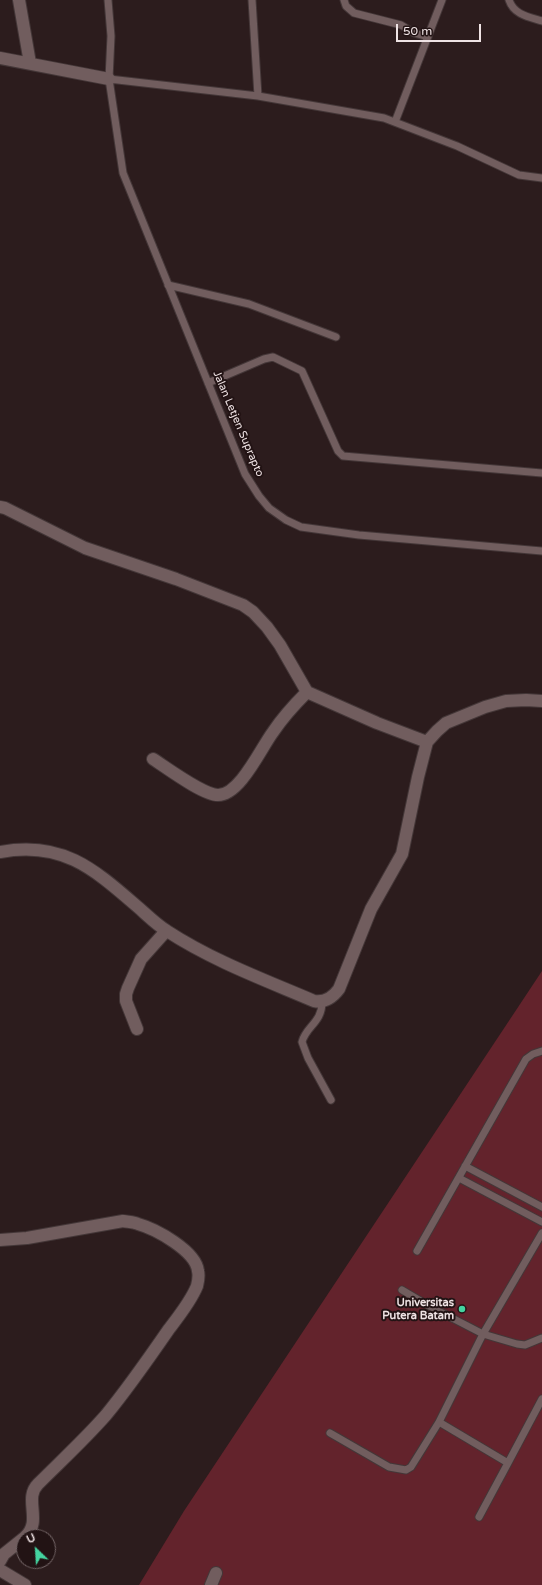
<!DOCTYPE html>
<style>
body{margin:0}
#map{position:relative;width:542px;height:1585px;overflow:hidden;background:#2c1c1d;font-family:"Varela Round",sans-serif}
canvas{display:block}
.north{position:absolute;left:16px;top:1529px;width:40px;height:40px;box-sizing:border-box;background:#221314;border:1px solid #746667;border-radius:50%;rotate:335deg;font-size:11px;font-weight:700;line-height:16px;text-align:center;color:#efe3e4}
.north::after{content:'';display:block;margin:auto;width:14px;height:18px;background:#44d4a0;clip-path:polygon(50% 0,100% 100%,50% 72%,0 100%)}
.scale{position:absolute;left:396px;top:24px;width:85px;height:18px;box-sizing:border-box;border:2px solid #efe3e4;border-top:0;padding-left:5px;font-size:12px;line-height:14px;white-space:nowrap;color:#efe3e4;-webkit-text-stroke:3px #221314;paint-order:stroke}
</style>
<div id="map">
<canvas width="542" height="1585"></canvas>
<div class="north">U</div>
<div class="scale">50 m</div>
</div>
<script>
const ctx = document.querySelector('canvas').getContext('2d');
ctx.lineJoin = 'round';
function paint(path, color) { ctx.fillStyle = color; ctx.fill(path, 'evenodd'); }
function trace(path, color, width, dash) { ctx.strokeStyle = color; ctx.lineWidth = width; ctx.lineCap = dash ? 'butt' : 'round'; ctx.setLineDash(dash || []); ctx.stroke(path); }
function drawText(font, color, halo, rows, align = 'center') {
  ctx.font = font + ' "Varela Round",sans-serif'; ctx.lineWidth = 4; ctx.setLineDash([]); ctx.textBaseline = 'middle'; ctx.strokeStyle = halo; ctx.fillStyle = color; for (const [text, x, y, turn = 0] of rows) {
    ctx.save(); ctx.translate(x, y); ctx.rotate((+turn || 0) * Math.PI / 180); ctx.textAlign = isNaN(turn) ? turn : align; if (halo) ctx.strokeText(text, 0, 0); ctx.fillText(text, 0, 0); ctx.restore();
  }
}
paint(new Path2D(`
 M542 971V1585H139L184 1511Z`), '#63232c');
const lane = new Path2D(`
 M108 0 111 36 109 79 258 96 384 118 457 146 519 175 542 178
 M252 0 258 96
 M344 0 346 6 354 13 401 25 414 33 428 37
 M509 0C514 15 529 17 542 21
 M109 79 123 173 245 474 259 496 269 508 286 520 301 527 359 535 542 551
 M395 122 442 0
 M168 285 249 304 336 337
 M208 383 264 359 273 357 302 371 338 451 343 456 542 473
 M322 1002C322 1023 306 1026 302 1042L308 1058 331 1100
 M465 1166 542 1207
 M459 1178 542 1222
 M542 1233 483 1334 439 1422 508 1463 542 1399
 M417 1251 526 1059 533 1054 542 1051
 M402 1290 429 1306 483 1334 517 1344 525 1345 542 1338
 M330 1433 389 1467 406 1470 411 1467 439 1422
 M479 1517 508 1463`);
const street = new Path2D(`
 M19 0 30 63
 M0 58 109 79
 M0 507 5 508 85 548 176 579 243 605 253 612 267 627 280 645 307 692 377 723 427 742
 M153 759C167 768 203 795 218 795 240 795 261 748 273 732 283 717 294 705 307 692
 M0 852C63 840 95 870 139 908 148 916 157 925 167 931 213 961 265 980 314 1001 325 1003 333 997 339 989L371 909 402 854 418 777 427 742 437 731 446 723 485 707 506 701 526 700 542 701
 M137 1029 126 1001V994L128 988 141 959 166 931
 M0 1240 27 1238 123 1221C128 1222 134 1222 138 1224 156 1229 196 1251 198 1271 199 1275 198 1282 197 1286 191 1301 179 1316 169 1329 149 1358 129 1387 106 1415 85 1439 61 1461 38 1484 23 1499 43 1521 25 1537
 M0 1561 4 1554 24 1538
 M0 1570 25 1585
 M211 1585 216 1573`);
trace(lane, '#443738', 9);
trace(street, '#443738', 14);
trace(lane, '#715d5e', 7);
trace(street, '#715d5e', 12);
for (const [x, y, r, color] of [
 [462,1309,4,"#44d4a0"]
]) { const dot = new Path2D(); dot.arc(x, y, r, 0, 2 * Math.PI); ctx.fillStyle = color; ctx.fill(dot); trace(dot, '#221314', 1.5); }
drawText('11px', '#efe3e4', '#221314', [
 ["Jalan Letjen Suprapto",238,424,67]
]);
drawText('bold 11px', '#efe3e4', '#221314', [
 ["Universitas",454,1303],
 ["Putera Batam",454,1316]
], 'right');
</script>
